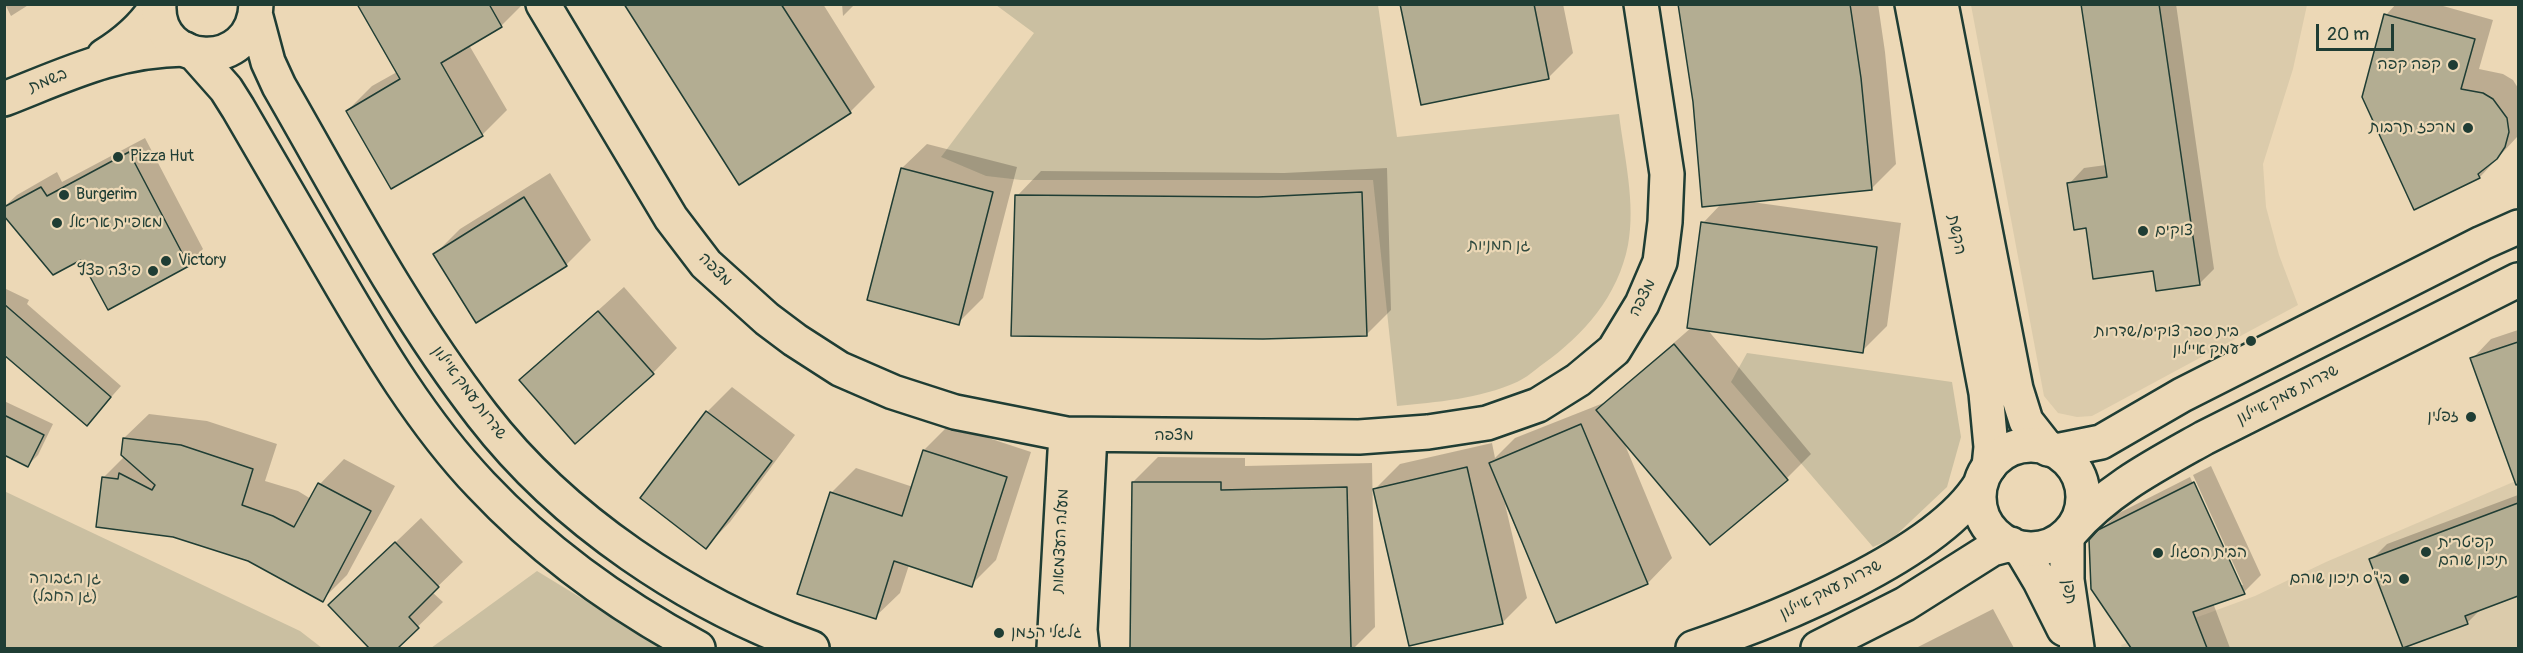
<!DOCTYPE html>
<meta charset="utf-8">
<style>
body{margin:0}
#map{position:relative;width:2523px;height:653px;overflow:hidden;background:#ecd8b6;font-family:Pangolin,sans-serif}
canvas{display:block}
.frame{position:absolute;inset:0;border:6px solid #1f3d34;pointer-events:none}
.scale{position:absolute;left:2316px;top:24px;width:78px;height:27px;box-sizing:border-box;border:3px solid #1f3d34;border-top:0;padding-left:8px;font-size:18px;line-height:21px;white-space:nowrap;color:#1f3d34;-webkit-text-stroke:4px #ecd8b6;paint-order:stroke}
</style>
<div id="map">
<canvas width="2523" height="653"></canvas>
<div class="frame"></div>
<div class="scale">20 m</div>
</div>
<script>
const ctx = document.querySelector('canvas').getContext('2d');
ctx.lineJoin = 'round';
function paint(path, color) { ctx.fillStyle = color; ctx.fill(path, 'evenodd'); }
function trace(path, color, width, dash) { ctx.strokeStyle = color; ctx.lineWidth = width; ctx.lineCap = dash ? 'butt' : 'round'; ctx.setLineDash(dash || []); ctx.stroke(path); }
function drawText(font, color, halo, rows, align = 'center') {
  ctx.font = font + ' Pangolin,"Playpen Sans Hebrew",sans-serif'; ctx.lineWidth = 4.5; ctx.setLineDash([]); ctx.textBaseline = 'middle'; ctx.strokeStyle = halo; ctx.fillStyle = color; for (const [text, x, y, turn = 0] of rows) {
    ctx.save(); ctx.translate(x, y); ctx.rotate((+turn || 0) * Math.PI / 180); ctx.textAlign = isNaN(turn) ? turn : align; if (halo) ctx.strokeText(text, 0, 0); ctx.fillText(text, 0, 0); ctx.restore();
  }
}
paint(new Path2D(`
 M1971 5H2307L2293 69 2263 164 2266 207 2279 255 2298 305 2092 416 2077 417 2058 413 2044 396Z
 M2518 480V648H2122L2121 645 2255 596 2326 562Z`), '#dbcbab');
paint(new Path2D(`
 M996 5H1378L1397 137 1619 114C1624 156 1636 203 1628 245 1618 296 1584 335 1543 364 1535 370 1526 378 1517 382 1479 399 1437 402 1397 406L1373 180H1021L986 176 941 157 1034 33Z
 M1747 353 1952 382 1961 437 1947 487 1893 538 1873 547 1731 382Z
 M4 491 300 631 322 648H5Z
 M537 571 663 648H431Z`), '#cabfa1');
paint(new Path2D(`
 M5 4H30L11 16Z
 M367 4H523L501 26 469 45 507 110 482 135 347 111 372 86 397 72Z
 M626 4H823L875 87 851 111 739 183Z
 M842 4H855L843 16Z
 M1404 4H1563L1573 53 1548 78Z
 M1679 4H1878L1885 52 1896 164 1871 189 1752 202 1901 223 1887 326 1862 351 1707 329 1811 454 1787 478 1623 440 1672 558 1648 583 1557 621 1505 504 1527 598 1502 623 1375 489 1400 464 1492 443 1495 458 1515 438 1606 402 1692 327 1703 223 1722 203 1691 82Z
 M2083 4H2176L2214 269 2199 284 2154 269 2088 226 2069 184 2084 168 2106 165Z
 M2396 4H2436L2493 20 2479 69 2503 74 2513 80 2518 88V135L2517 137 2480 177 2415 208 2386 15Z
 M145 138 203 249 188 265 4 207 17 195 57 172 62 182Z
 M927 144 1017 167 983 298 958 323 902 168Z
 M1387 168 1391 310 1367 334 1017 196 1041 171 1284 173Z
 M550 173 591 240 566 265 435 254 460 229Z
 M624 287 677 348 653 373 521 380Z
 M4 288 29 300 27 304 121 386 97 413 4 346Z
 M2518 330V455L2508 459 2472 359 2491 339Z
 M732 387 795 435 730 522 706 547 642 498 707 412Z
 M4 401 53 424 38 455 28 465 4 454Z
 M149 414 207 421 277 444 265 481 298 491 311 499 320 484 344 459 395 486 347 575 322 600 103 478 124 457V438Z
 M949 425 1031 452 996 560 971 585 909 565 900 593 875 617 831 493 856 468 913 487 924 450Z
 M1158 457 1245 458V466L1372 463 1375 627 1354 648H1132L1133 482Z
 M2211 466 2261 575 2244 592 2213 603 2230 648H2134L2090 541 2117 514 2190 477 2239 585H2243L2193 475Z
 M2518 495V594L2482 608 2467 623 2371 560 2387 544Z
 M421 518 463 562 432 592 443 602 396 648H371L330 605Z
 M1993 609 2014 648H1916Z`), '#0003');
const building = new Path2D(`
 M357 4H489L502 27 441 63 483 136 391 189 346 111 400 79Z
 M624 4H781L851 113 739 185Z
 M1400 4H1534L1549 79 1421 105Z
 M1678 4H1850L1861 78 1872 190 1702 207 1693 102Z
 M2081 4H2159L2200 285 2156 291 2153 271 2093 279 2086 228 2074 230 2067 183 2107 177Z
 M2384 14 2475 39 2461 89 2483 93 2493 99 2507 118 2509 132 2505 147 2497 159 2478 174 2480 178 2414 210 2362 97Z
 M129 152 189 266 108 310 81 260 53 275 4 216V207L41 187 47 196Z
 M901 168 993 192 959 325 867 300Z
 M1362 192 1367 336 1263 339 1011 336 1015 195 1258 197Z
 M524 197 567 266 476 323 433 254Z
 M1701 222 1877 247 1863 353 1687 328Z
 M4 304 111 397 87 426 4 355Z
 M598 311 654 374 575 444 519 380Z
 M2518 342V484L2516 485 2470 358Z
 M1674 344 1788 480 1710 545 1596 410Z
 M706 411 772 461 706 549 640 498Z
 M4 415 44 435 28 467 4 455Z
 M1581 424 1648 584 1556 623 1489 463Z
 M123 438 181 445 253 469 242 505 273 516 294 527 318 483 371 511 323 602 248 561 173 537 96 527 102 477 118 479 119 473 152 490 155 485 121 455Z
 M923 450 1007 477 972 587 894 561 876 619 797 594 830 492 902 516Z
 M1467 467 1503 624 1409 646 1373 489Z
 M1132 482H1221V490L1347 487 1351 648H1130Z
 M2194 482 2245 594 2193 612 2207 648H2131L2091 589 2089 540 2098 530Z
 M2518 503V596L2465 616 2468 624 2403 648 2369 559Z
 M395 542 439 587 409 617 419 628 398 648H369L328 605Z`);
paint(building, '#b3ad92');
trace(building, '#1f3d34', 1.5);
const minor = new Path2D(`
 M543 4 671 218 706 264 767 319 795 340 840 369 893 392 955 412 1066 434 1359 437 1428 432 1487 423 1538 405 1578 380 1614 350 1642 304 1660 262 1665 222 1667 174 1641 4
 M1912 4 1986 393 1991 447 1989 467
 M1941 4 2016 389 2026 421 2048 449
 M104 56C125 43 145 26 158 4
 M4 99C68 74 115 50 185 49
 M2067 535V580L2077 648
 M2021 549 2040 581 2064 629
 M1054 648 1066 434
 M1082 648 1080 630 1090 435`);
const major = new Path2D(`
 M159 4C155 68 254 74 256 4
 M256 17 268 62 279 86C343 197 403 313 482 415 563 520 689 604 812 648
 M195 54 226 89 238 108C270 163 302 218 334 273 377 347 422 423 481 485 544 552 618 605 698 648
 M1979 497a52 52 0 1 1 104 0a52 52 0 1 1-104 0Z
 M2056 451 2101 442 2182 395 2482 243 2518 227
 M2071 532C2107 490 2156 465 2204 438L2518 280
 M1693 648C1773 621 1937 556 1981 483
 M1818 648 1905 604 1992 549 2011 544`);
trace(minor, '#1f3d34', 38);
trace(major, '#1f3d34', 38);
trace(minor, '#ecd8b6', 33);
trace(major, '#ecd8b6', 33);
for (const [x, y, r, color] of [
 [2453,65,6,"#1f3d34"],
 [2468,128,6,"#1f3d34"],
 [118,157,6,"#1f3d34"],
 [64,195,6,"#1f3d34"],
 [57,223,6,"#1f3d34"],
 [2143,231,6,"#1f3d34"],
 [166,261,6,"#1f3d34"],
 [153,271,6,"#1f3d34"],
 [2251,341,6,"#1f3d34"],
 [2471,417,6,"#1f3d34"],
 [2426,552,6,"#1f3d34"],
 [2158,553,6,"#1f3d34"],
 [2404,579,6,"#1f3d34"],
 [999,633,6,"#1f3d34"]
]) { const dot = new Path2D(); dot.arc(x, y, r, 0, 2 * Math.PI); ctx.fillStyle = color; ctx.fill(dot); trace(dot, '#ecd8b6', 2); }
drawText('16px', '#1f3d34', '#ecd8b6', [
 ["קפה קפה",2441,65,"right"],
 ["מרכז תרבות",2456,128,"right"],
 ["Pizza Hut",130,157],
 ["Burgerim",76,195],
 ["מאפיית אריאל",69,223],
 ["צוקים",2155,231],
 ["Victory",178,261],
 ["פיצה פצץ",141,271,"right"],
 ["בית ספר צוקים/שדרות",2239,332,"right"],
 ["עמק איילון",2239,350,"right"],
 ["זפלין",2459,417,"right"],
 ["קפיטרית",2438,543],
 ["תיכון שוהם",2438,561],
 ["הבית הסגול",2170,553],
 ["בי\"ס תיכון שוהם",2392,579,"right"],
 ["גלגלי הזמן",1011,633]
], 'left');
drawText('16px', '#1f3d34', '#ecd8b6', [
 ["בשמת",48,81,-22],
 ["הקשת",1956,235,79],
 ["מצפה",715,270,46],
 ["מצפה",1643,298,-63],
 ["שדרות עמק איילון",469,393,53],
 ["שדרות עמק איילון",2288,395,-27],
 ["מצפה",1174,436],
 ["מעלה העצמאות",1061,541,-87],
 ["שדרות עמק איילון",1831,590,-27],
 ["תפן",2069,592,82]
]);
drawText('16px', '#304a3f', '#ecd8b6', [
 ["גן חמניות",1499,246],
 ["גן הגבורה",65,579],
 ["(גן החבל)",65,597]
]);
</script>
